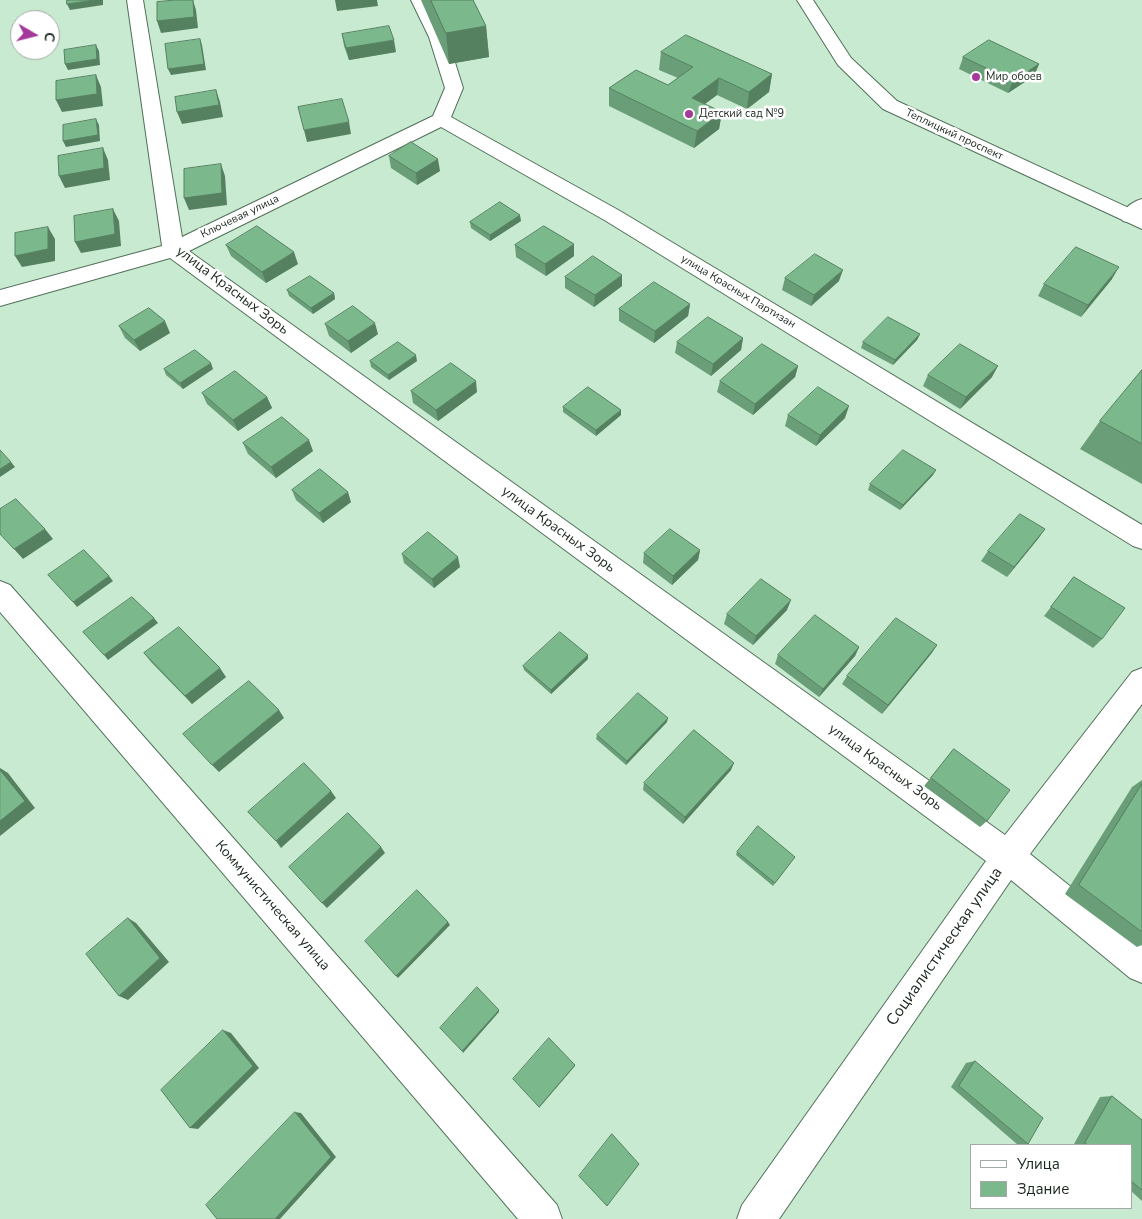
<!DOCTYPE html>
<meta charset="utf-8">
<style>
body{margin:0}
#map{position:relative;width:1142px;height:1219px;overflow:hidden;background:#c8ead0;font-family:"Nunito Sans",sans-serif}
canvas{display:block}
.legend{position:absolute;left:970px;top:1144px;width:162px;height:65px;box-sizing:border-box;background:#fff;border:1px solid #a3a9a5;margin:0;padding:6px 9px;list-style:none;font-size:15px;color:#1a271d}
.legend li{display:flex;align-items:center;gap:10px;height:25px}
.legend b{width:25px;border:1px solid #a3a9a5}
.north{position:absolute;left:10px;top:10px;width:50px;height:50px;box-sizing:border-box;background:#fff;border:1px solid #a3a9a5;border-radius:50%;rotate:98deg;font-size:14px;font-weight:700;line-height:20px;text-align:center;color:#1a271d}
.north::after{content:'';display:block;margin:auto;width:18px;height:22px;background:#a43999;clip-path:polygon(50% 0,100% 100%,50% 72%,0 100%)}
</style>
<div id="map">
<canvas width="1142" height="1219"></canvas>
<ul class="legend">
<li><b style="height:6px;background:#fff"></b>Улица</li>
<li><b style="height:14px;background:#7bb88b"></b>Здание</li>
</ul>
<div class="north">С</div>
</div>
<script>
const ctx = document.querySelector('canvas').getContext('2d');
ctx.lineJoin = 'round';
function trace(path, color, width, dash) { ctx.strokeStyle = color; ctx.lineWidth = width; ctx.lineCap = dash ? 'butt' : 'round'; ctx.setLineDash(dash || []); ctx.stroke(path); }
function paint(path, color) { ctx.fillStyle = color; ctx.fill(path, 'evenodd'); }
function drawText(font, color, halo, rows, align = 'center') {
  ctx.font = font + ' "Nunito Sans",sans-serif'; ctx.lineWidth = 5; ctx.setLineDash([]); ctx.textBaseline = 'middle'; ctx.strokeStyle = halo; ctx.fillStyle = color; for (const [text, x, y, turn = 0] of rows) {
    ctx.save(); ctx.translate(x, y); ctx.rotate((+turn || 0) * Math.PI / 180); ctx.textAlign = isNaN(turn) ? turn : align; if (halo) ctx.strokeText(text, 0, 0); ctx.fillText(text, 0, 0); ctx.restore();
  }
}
const street = new Path2D(`
 M127 0H143L182 237 433 116 445 88 429 37 411 0H427L447 37 463 88 451 117 620 211 1142 525V549L1133 546 606 221 441 127 189 251 1005 835 1132 672 1142 668V704L1030 854 1142 944V983L1130 978 1011 880 779 1219H737L742 1205 986 861 170 258 0 306V290L162 246Z
 M1142 199V216C1136 222 1131 223 1123 221L1120 216C1125 208 1133 201 1142 199Z
 M0 581 10 585 557 1205 562 1219H518L0 612Z`);
const secondary = new Path2D(`
 M797 0H813L851 58 897 101 1142 214V229L883 109 838 65Z`);
trace(street, '#517059', 2);
trace(secondary, '#517059', 2);
paint(street, '#fff');
paint(secondary, '#fff');
paint(new Path2D(`
 M421 0H473L486 26 489 57 449 64Z
 M342 34 396 52 349 60 344 46Z
 M661 52 772 74 769 92 747 109 717 95 705 104 722 112 719 129 694 148 609 106V88L668 85 678 78 659 70Z
 M963 57 1039 64 1034 76 1008 93 959 69Z
 M389 156 440 171 417 185 391 168Z
 M521 221 490 241 471 228 470 222Z
 M226 245 298 264 266 283 231 256Z
 M515 245 574 256 546 276 516 257Z
 M565 277 622 286 594 307 565 288Z
 M785 278 839 281 811 306 782 290Z
 M1112 279 1081 317 1038 296 1044 284Z
 M287 290 334 293 335 299 313 314 289 296Z
 M690 304 688 316 654 343 619 321V309Z
 M325 324 378 334 351 353 329 336Z
 M119 326 170 333 140 351 125 338Z
 M920 334 917 340 893 365 861 348 863 342Z
 M743 338 741 350 711 376 675 353 677 342Z
 M370 361H417L389 380 371 367Z
 M798 366 795 377 753 415 717 392 720 381Z
 M164 369H213L183 389 166 375Z
 M1142 370V484L1080 449 1100 421Z
 M928 375 992 377 960 409 923 386Z
 M411 391 477 392 438 421 413 403Z
 M202 393 267 397 272 408 238 431 207 404Z
 M563 407 621 415 596 436 563 412Z
 M788 415 845 418 816 446 785 426Z
 M243 443 313 451 276 478 248 454Z
 M933 475 900 510 868 490 870 484Z
 M292 490 351 502 323 523 296 500Z
 M1045 529 1007 577 981 561 988 551Z
 M700 550 698 560 672 585 643 563 644 553Z
 M402 554 460 567 434 588 404 563Z
 M1074 577 1102 639 1093 648 1044 616Z
 M787 610 753 645 724 624 727 614Z
 M937 645 931 654 882 714 842 684 847 676Z
 M859 647 855 656 819 697 775 664 778 655Z
 M144 653 226 677 192 704 151 662Z
 M588 659 551 694 524 670 523 666Z
 M667 722 626 765 596 739 597 735Z
 M954 749 987 821 980 827 924 786Z
 M731 770 683 824 643 790 644 783Z
 M1142 780V945L1137 947 1065 894 1132 787Z
 M737 852 795 857 773 886 736 855Z
 M975 1061 1028 1144 1018 1145 951 1087 966 1063Z
 M1112 1096 1142 1120V1201L1131 1191V1145H1075L1074 1144 1100 1097Z`), '#6a9e78');
paint(new Path2D(`
 M95 0H103V5L70 10 67 4Z
 M193 0 196 10 198 28 161 33 157 21Z
 M335 0H377L378 6 337 11Z
 M486 26 489 57 449 64 446 33Z
 M200 39 202 45 206 70 171 75 168 69Z
 M394 40 396 52 349 60 346 48Z
 M96 45 99 51 100 65 68 70 65 64Z
 M1039 64 1034 76 1008 93 1013 81Z
 M772 74 769 92 747 109 749 92Z
 M96 75 101 87 103 106 62 112 56 100Z
 M719 78 717 95 690 115 692 98Z
 M216 90 220 102 223 117 182 124 177 112Z
 M722 112 719 129 694 148 697 131Z
 M96 119 99 125 100 141 66 147 63 141Z
 M349 122 351 134 307 142 304 130Z
 M103 148 108 160 110 180 65 188 59 176Z
 M438 159 440 171 417 185 416 173Z
 M221 164 225 176 227 205 189 210 184 198Z
 M113 209 119 221 121 246 81 253 75 242Z
 M520 215 521 221 490 241V235Z
 M48 227 55 239V261L22 267 15 256Z
 M574 244V256L546 276 545 264Z
 M294 252 298 264 266 283 262 272Z
 M1119 267 1112 279 1081 317 1088 305Z
 M843 270 839 281 811 306 814 295Z
 M622 275V286L594 307 595 295Z
 M334 293 335 299 313 314 311 308Z
 M690 304 688 316 654 343 655 331Z
 M165 321 170 333 140 351 134 340Z
 M375 323 378 334 351 353 348 341Z
 M920 334 917 340 893 365 895 360Z
 M743 338 741 350 711 376 713 364Z
 M416 355 417 361 389 380 388 375Z
 M211 363 213 369 183 389 180 383Z
 M798 366 795 377 753 415 755 404Z
 M998 366 992 377 960 409 966 397Z
 M476 381 477 392 438 421 436 410Z
 M267 397 272 408 238 431 233 420Z
 M849 406 845 418 816 446 820 435Z
 M621 410V415L596 436V430Z
 M309 440 313 451 276 478 271 467Z
 M11 462 15 467 0 477V469Z
 M936 470 933 475 900 510 903 505Z
 M348 492 351 502 323 523 319 513Z
 M45 529 53 539 23 559 14 549Z
 M1045 529 1038 539 1007 577 1014 567Z
 M700 550 698 560 672 585 673 576Z
 M458 557 460 567 434 588 432 579Z
 M109 576 113 581 77 607 73 602Z
 M791 600 787 610 753 645 756 636Z
 M154 618 158 623 108 660 104 655Z
 M937 645 931 654 882 714 888 705Z
 M859 647 855 656 819 697 823 689Z
 M588 655V659L551 694V690Z
 M220 668 226 677 192 704 185 696Z
 M279 710 284 718 219 772 212 765Z
 M668 718 667 722 626 765 627 761Z
 M734 763 731 770 683 824 685 817Z
 M0 768 8 773 35 808 0 836Z
 M331 791 336 798 281 848 276 841Z
 M381 847 385 853 327 908 322 903Z
 M128 918 136 923 169 962 128 1000 119 996Z
 M448 922 450 925 398 978 396 976Z
 M499 1010V1012L463 1053 462 1051Z
 M223 1030 231 1033 259 1068 198 1129 190 1128Z
 M575 1065V1066L539 1108V1107Z
 M295 1112 301 1113 336 1157 280 1219H275Z`), '#568161');
const building = new Path2D(`
 M67 0H95L67 4Z
 M176 0H193L194 17 157 21V2Z
 M431 0H473L486 26 446 33Z
 M389 26 394 40 346 48 342 34Z
 M686 35 772 74 749 92 719 78 692 98 722 112 697 131 609 88 636 70 668 85 693 67 661 52Z
 M200 39 204 64 168 69 165 44Z
 M989 40 1039 64 1013 81 963 57Z
 M96 45 97 59 65 64 64 50Z
 M96 75 97 94 56 100V81Z
 M216 90 219 105 177 112 175 97Z
 M342 99 349 122 304 130 298 107Z
 M96 119 98 135 63 141V125Z
 M411 142 438 159 416 173 389 156Z
 M103 148 104 168 59 176 58 156Z
 M221 164 222 193 184 198V169Z
 M500 202 520 215 490 235 470 222Z
 M113 209 115 234 75 242 74 216Z
 M257 226 294 252 262 272 226 245Z
 M544 226 574 244 545 264 515 245Z
 M48 227V249L15 256V233Z
 M1076 247 1119 267 1088 305 1044 284Z
 M815 254 843 270 814 295 785 278Z
 M593 256 622 275 595 295 565 277Z
 M310 276 334 293 311 308 287 290Z
 M654 282 690 304 655 331 619 309Z
 M353 306 375 323 348 341 325 324Z
 M149 308 165 321 134 340 119 326Z
 M708 317 743 338 713 364 677 342Z
 M888 317 920 334 895 360 863 342Z
 M398 342 416 355 388 375 370 361Z
 M762 344 798 366 755 404 720 381Z
 M960 344 998 366 966 397 928 375Z
 M195 350 211 363 180 383 164 369Z
 M451 363 476 381 436 410 411 391Z
 M1142 370V444L1100 421Z
 M235 371 267 397 233 420 202 393Z
 M588 387 621 410 596 430 563 407Z
 M818 387 849 406 820 435 788 415Z
 M282 417 309 440 271 467 243 443Z
 M0 450 11 462 0 469Z
 M903 450 936 470 903 505 870 484Z
 M320 469 348 492 319 513 292 490Z
 M16 499 45 529 14 549 0 534V509Z
 M1020 514 1045 529 1014 567 988 551Z
 M670 529 700 550 673 576 644 553Z
 M428 532 458 557 432 579 402 554Z
 M84 550 109 576 73 602 48 575Z
 M1074 577 1125 608 1102 639 1051 607Z
 M761 579 791 600 756 636 727 614Z
 M132 597 154 618 104 655 83 632Z
 M815 615 859 647 823 689 778 655Z
 M896 618 937 645 888 705 847 676Z
 M179 627 220 668 185 696 144 653Z
 M560 632 588 655 551 690 523 666Z
 M249 681 279 710 212 765 183 734Z
 M638 693 668 718 627 761 597 735Z
 M694 730 734 763 685 817 644 783Z
 M954 749 1010 790 987 821 931 778Z
 M304 763 331 791 276 841 248 812Z
 M0 770 25 801 0 821Z
 M1142 784V932L1079 885Z
 M348 813 381 847 322 903 289 867Z
 M758 826 795 857 775 883 737 852Z
 M417 890 448 922 396 976 365 941Z
 M128 918 160 958 119 996 86 954Z
 M477 987 499 1010 462 1051 440 1028Z
 M223 1030 253 1066 190 1128 161 1090Z
 M549 1038 575 1065 539 1107 513 1079Z
 M975 1061 1043 1118 1028 1144 959 1086Z
 M1112 1096 1142 1120V1190L1131 1181V1145H1088L1085 1143Z
 M295 1112 331 1157 275 1219H217L206 1205Z
 M612 1134 639 1164 607 1206 579 1176Z`);
paint(building, '#7bb88b');
trace(building, '#568161', 1);
for (const [x, y, r, color] of [
 [976,77,5,"#a43999"],
 [689,114,5,"#a43999"]
]) { const dot = new Path2D(); dot.arc(x, y, r, 0, 2 * Math.PI); ctx.fillStyle = color; ctx.fill(dot); trace(dot, '#fff', 2); }
drawText('11px', '#1a271d', '#fff', [
 ["Мир обоев",986,77],
 ["Детский сад №9",699,114]
], 'left');
drawText('11px', '#1a271d', '#fff', [
 ["Теплицкий проспект",954,135,25],
 ["Ключевая улица",240,217,-26],
 ["улица Красных Партизан",738,292,31]
]);
drawText('14px', '#1a271d', '#fff', [
 ["улица Красных Зорь",232,291,37],
 ["улица Красных Зорь",558,530,36],
 ["улица Красных Зорь",885,768,36],
 ["Коммунистическая улица",272,906,49]
]);
drawText('16px', '#1a271d', '#fff', [
 ["Социалистическая улица",945,947,-55]
]);
</script>
